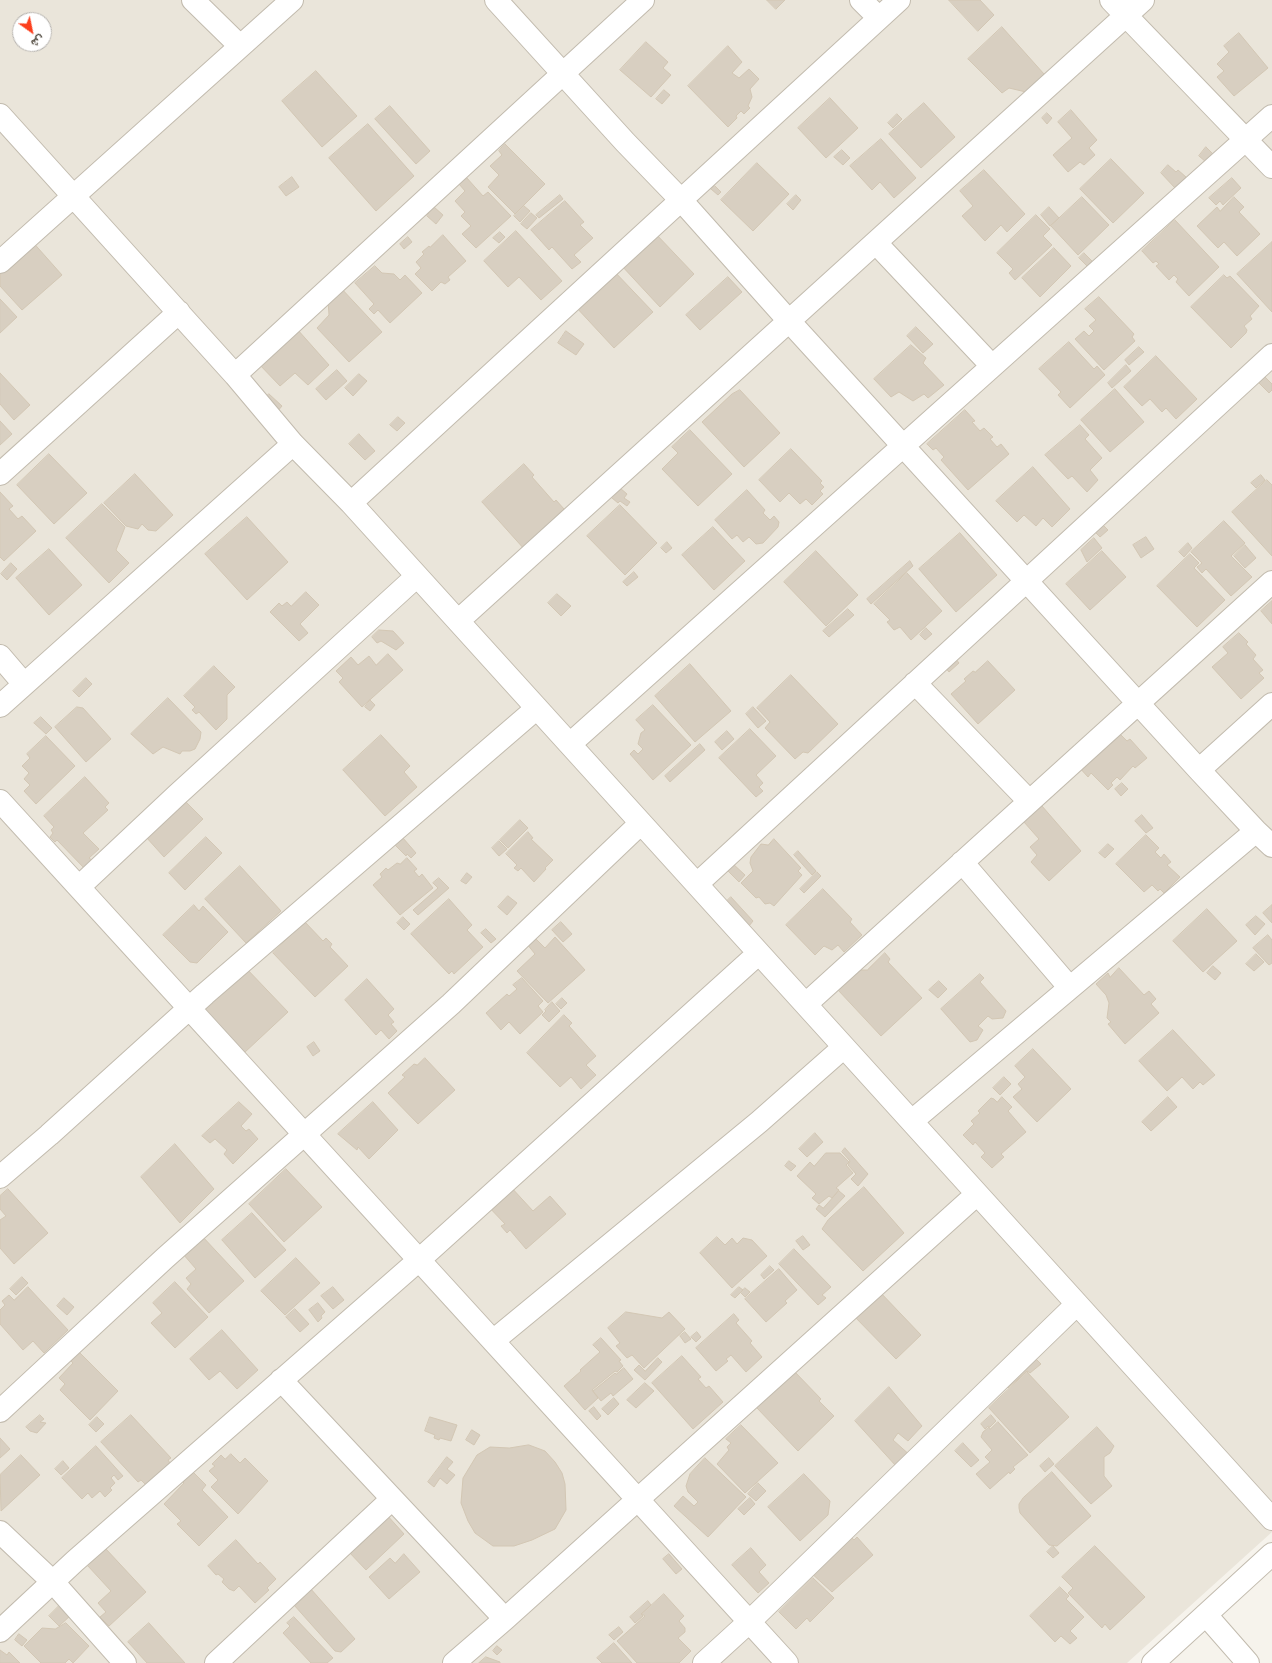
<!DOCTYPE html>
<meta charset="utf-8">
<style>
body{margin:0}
#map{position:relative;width:1272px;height:1663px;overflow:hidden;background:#f6f3ec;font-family:Arial,Vazirmatn,sans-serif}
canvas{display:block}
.north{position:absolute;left:12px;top:12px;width:40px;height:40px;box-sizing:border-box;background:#fff;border:1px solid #b7b4b0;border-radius:50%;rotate:147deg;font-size:11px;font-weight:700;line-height:16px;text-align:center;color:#4b4439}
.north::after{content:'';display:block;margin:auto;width:14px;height:18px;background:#fc3f1d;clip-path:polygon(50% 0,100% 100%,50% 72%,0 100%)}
</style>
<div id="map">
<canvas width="1272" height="1663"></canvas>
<div class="north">ش</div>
</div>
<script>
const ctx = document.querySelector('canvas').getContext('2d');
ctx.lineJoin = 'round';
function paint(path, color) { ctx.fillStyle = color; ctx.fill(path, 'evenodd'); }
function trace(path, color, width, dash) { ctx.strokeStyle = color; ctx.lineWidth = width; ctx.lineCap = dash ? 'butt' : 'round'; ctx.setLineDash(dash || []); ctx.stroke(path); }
paint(new Path2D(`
 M0 0H1272V1532L1127 1663H0ZM20 20H44V44H20Z`), '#eae5da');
const building = new Path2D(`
 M767 0H785L776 9Z
 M949 0H980L994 15 978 31Z
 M1002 27 1044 74 1026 92 1009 88 1002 93 968 59Z
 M1239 33 1268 68 1234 96 1217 77 1224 71 1217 64 1229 52 1224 46Z
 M646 42 668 62 663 68 671 75 651 97 620 70Z
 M728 46 742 62 732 73 739 78 749 69 759 79 750 89 752 97 748 106 750 108 744 114 741 111 736 116 737 118 728 127 688 86Z
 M316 71 357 116 322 147 282 101Z
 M664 90 670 95 662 104 656 99Z
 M830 98 858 128 826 158 798 128Z
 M924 103 955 137 921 168 889 134Z
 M390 106 430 151 416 164 375 119Z
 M1071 110 1097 140 1089 148 1095 155 1084 165 1080 162 1068 172 1053 155 1072 138 1058 122Z
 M1047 113 1052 118 1047 124 1042 118Z
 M897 114 902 119 893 128 888 123Z
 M368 124 414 176 376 211 329 158Z
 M881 139 916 178 894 198 880 182 872 190 850 166Z
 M505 144 545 184 515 214 488 187 499 175 490 166 502 155 499 151Z
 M1206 147 1213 154 1206 162 1199 156Z
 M842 150 850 158 843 165 834 157Z
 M1111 159 1144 193 1113 223 1080 189Z
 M757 163 789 194 753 231 721 200Z
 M1168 165 1176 172 1178 170 1186 177 1175 188 1161 173Z
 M984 170 1025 214 1007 232 1001 225 985 241 962 216 973 206 960 191Z
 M292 177 299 187 286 196 279 187Z
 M466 177 483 196 488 192 511 216 476 248 462 234 471 226 461 216 465 212 455 201 465 191 459 184Z
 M1232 178 1241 188 1223 205 1220 201 1216 205 1209 198Z
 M715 186 721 192 718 195 711 189Z
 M560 195 563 199 539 218 536 215Z
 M796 195 801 200 793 210 787 204Z
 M1082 197 1109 225 1078 255 1051 226Z
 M1234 197 1244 207 1239 212 1260 234 1237 256 1224 242 1218 248 1197 226 1217 207 1220 211Z
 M565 201 584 222 580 225 593 238 574 255 581 262 572 269 552 247 549 250 531 230Z
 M524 206 530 211 520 222 514 216Z
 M434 207 443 215 436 224 427 216Z
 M1049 207 1059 218 1050 226 1041 215Z
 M531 213 537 218 527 229 521 224Z
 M1036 215 1050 229 1043 236 1052 245 1015 280 1009 273 1013 269 997 253Z
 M1175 220 1219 267 1189 296 1176 282 1178 279 1174 275 1169 280 1156 266 1159 264 1156 261 1153 263 1142 251Z
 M516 231 562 281 541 300 519 277 508 287 484 261Z
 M500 232 505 237 499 243 493 238Z
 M655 233 694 274 660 307 621 265Z
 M443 235 466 261 448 277 450 280 445 284 441 282 432 291 415 274 421 268 416 262 424 254 422 252 429 246 430 247Z
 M408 237 412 242 404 249 400 244Z
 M30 239 62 275 22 310 0 286V267Z
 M1272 242V312L1237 274Z
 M1054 248 1071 266 1040 297 1022 278Z
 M1084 253 1092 261 1087 266 1079 258Z
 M375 266 382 273 394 274 400 280 405 275 422 293 390 323 378 310 374 314 369 309 374 304 355 283Z
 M613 270 653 312 614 348 575 306Z
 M1224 275 1227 278 1230 276 1259 306 1250 316 1252 319 1244 326 1247 330 1246 333 1231 348 1191 307Z
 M728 277 742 292 700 330 686 315Z
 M340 287 382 332 349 362 317 328 329 315 328 300Z
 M1099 297 1134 334 1132 337 1135 341 1104 370 1075 339 1084 331 1089 336 1094 331 1089 326 1096 320 1085 309Z
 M0 299 17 317 0 333Z
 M916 327 933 344 923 353 907 336Z
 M297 329 329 365 308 385 295 373 280 386 258 363Z
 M566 331 584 344 576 355 558 343Z
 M1069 342 1094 369 1097 366 1105 375 1070 408 1058 395 1061 392 1039 369Z
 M911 345 926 358 923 363 944 385 928 398 924 394 913 401 899 392 891 397 874 379Z
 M1139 347 1144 352 1129 365 1125 360Z
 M1156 356 1197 399 1176 419 1166 408 1162 412 1150 399 1142 406 1124 387Z
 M1126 365 1131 371 1112 388 1108 383Z
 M337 370 347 381 326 400 316 389Z
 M0 373 30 405 14 420 0 404Z
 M359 374 367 381 353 396 345 388Z
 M1264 376 1272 384V390L1269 393 1258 382Z
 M1115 389 1144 422 1110 452 1081 420Z
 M740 390 780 433 744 467 702 422 732 394Z
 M269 394 282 406 276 413 263 400Z
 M965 410 975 421 972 422 980 431 984 428 993 437 990 439 997 447 1001 444 1009 454 968 490 941 460 944 457 936 448 933 450 927 444Z
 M398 417 405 423 397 431 390 425Z
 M0 421 12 434 0 445Z
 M1080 425 1089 435 1085 439 1102 458 1090 470 1098 480 1087 492 1072 476 1068 479 1045 455Z
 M690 430 732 474 698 506 662 469 678 453 672 447Z
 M359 434 375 451 365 460 349 444Z
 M791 449 822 481 820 483 824 487 820 491 823 494 812 505 806 499 800 504 789 493 780 502 759 480Z
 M49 454 87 493 54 524 17 485Z
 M524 464 534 475 532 477 554 502 556 500 564 509 533 538 535 540 525 550 482 502Z
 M1033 467 1070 509 1052 527 1043 518 1036 526 1024 515 1017 522 996 501Z
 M135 474 173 515 156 531 148 530 142 524 138 529 126 526 104 503Z
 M1261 475 1265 480 1256 488 1251 483Z
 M1267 480 1272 485V556L1232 512Z
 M620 488 627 494 624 498 630 502 627 506 620 501 618 503 612 498Z
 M747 490 765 510 763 513 770 520 774 516 779 522 778 527 763 543 756 544 749 537 743 542 737 535 732 539 715 520Z
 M0 492 13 506 9 509 18 519 22 516 36 531 4 561 0 557Z
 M102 504 125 527 116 550 129 563 109 583 66 538Z
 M620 505 657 543 625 575 587 536Z
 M247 517 288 562 247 600 205 554Z
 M1224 521 1245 543 1231 556 1252 577 1231 596 1206 569 1202 573 1197 567 1202 563 1191 552Z
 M1100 522 1108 530 1100 537 1093 530Z
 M713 527 745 561 714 590 682 555Z
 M960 533 997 575 956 612 919 569Z
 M1146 537 1154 549 1141 558 1133 545Z
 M1094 538 1102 548 1087 562 1081 550Z
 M667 542 672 548 666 553 661 548Z
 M1188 543 1192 548 1184 557 1179 552Z
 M1245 545 1256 558 1245 568 1234 556Z
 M49 549 82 585 49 615 16 578Z
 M816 551 858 595 826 626 784 582Z
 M1102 551 1126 577 1090 610 1066 584Z
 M1190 554 1199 563 1194 568 1225 600 1197 627 1157 586Z
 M910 561 913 566 871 604 867 599Z
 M11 563 17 569 7 580 1 574Z
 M634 572 638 577 627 586 623 582Z
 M907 573 942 611 911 640 900 627 894 630 887 622 890 620 874 604Z
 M306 592 319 605 300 624 308 633 299 641 270 612 279 603 282 606 287 602 291 606Z
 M557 594 571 606 561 616 548 603Z
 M1272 601V624L1261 611Z
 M848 609 854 615 829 637 823 631Z
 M926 628 932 634 925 640 920 635Z
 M379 630 393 631 404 643 396 650 381 641 377 643 372 637Z
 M1239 633 1248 642 1246 644 1256 655 1253 659 1263 670 1259 673 1264 678 1241 699 1212 667 1228 653 1223 647Z
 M388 654 403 670 362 707 339 682 343 678 336 671 351 657 358 665 369 656 376 665Z
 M954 657 959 663 949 672 944 666Z
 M988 661 1015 690 978 724 951 694 966 681 964 679 973 671 975 672Z
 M690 664 731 711 695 742 655 696Z
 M214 666 235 687 227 695V719L216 730 199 712 196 714 192 710 195 707 184 696Z
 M791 675 838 724 808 753 803 752 795 759 765 728 770 722 757 708Z
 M86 678 92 684 79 697 73 691Z
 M168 698 201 732 200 739 195 749 190 751H182L180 754 163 747 153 754 131 734Z
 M370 700 375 705 370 711 365 707Z
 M653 705 691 745 653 780 630 754 634 750 638 754 643 749 638 744 641 733 645 730 636 720Z
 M77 707 83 708 111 739 86 762 55 727Z
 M753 707 766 721 758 728 746 714Z
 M41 717 52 728 46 734 34 723Z
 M750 729 776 756 756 775 763 783 759 787 763 791 756 797 719 758Z
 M727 731 734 739 722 750 715 742Z
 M1119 733 1127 741 1130 739 1147 758 1135 768 1133 766 1120 780 1117 777 1111 783 1113 785 1108 790 1091 773 1088 777 1078 766Z
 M381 735 410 766 404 772 417 787 385 816 343 770Z
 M46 736 75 766 36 804 24 791 30 785 24 779 29 773 22 766 30 758 27 754Z
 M700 744 705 750 670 782 665 776Z
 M85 777 109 803 105 807 108 810 83 833 99 849 89 858 93 861 85 869 57 840 55 842 50 837 53 833 51 830 54 827 44 816Z
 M1122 783 1128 789 1121 796 1115 789Z
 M184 800 203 819 164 857 146 837Z
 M1042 806 1081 851 1049 881 1031 862 1037 855 1030 847 1039 839 1024 822Z
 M1142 815 1153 828 1146 833 1135 821Z
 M520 820 528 828 508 848 500 840Z
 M528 832 533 838 531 839 553 860 545 868 546 869 534 882 521 868 518 871 514 868 517 865 506 854Z
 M1146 835 1159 848 1155 852 1161 858 1164 854 1171 862 1167 865 1180 877 1164 893 1160 889 1158 891 1152 885 1144 892 1116 864Z
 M206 837 222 853 185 890 169 873Z
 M403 838 416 853 411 858 407 854 406 856 395 845Z
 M774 839 801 868 798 871 802 875 774 906 770 903 765 904 759 897 756 898 741 883 753 871 750 863 751 857 761 844 768 845Z
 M499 841 507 849 499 856 492 848Z
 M1108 844 1114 849 1105 858 1099 853Z
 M798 851 816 871 812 875 794 855Z
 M407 858 417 869 414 871 419 877 422 874 433 888 400 915 373 885 382 877 380 874 386 868 388 870 397 863 400 864Z
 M732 863 745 875 739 882 726 869Z
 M240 866 281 911 246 943 205 899Z
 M817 872 821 876 804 893 800 889Z
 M467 873 472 877 466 884 461 881Z
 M439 878 449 888 418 915 413 910 438 888 433 883Z
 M823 889 852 919 850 922 862 935 844 952 838 945 832 950 824 946 815 955 786 925Z
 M508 896 517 903 507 915 498 907Z
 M731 897 753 921 749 926 727 901Z
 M449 899 472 925 467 930 483 947 454 974 452 971 449 974 411 934Z
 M194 905 199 911 203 906 228 932 197 963 190 962 163 935Z
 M1272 905V923L1263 913Z
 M1207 909 1237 941 1203 972 1173 941Z
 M1256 916 1265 924 1255 935 1246 925Z
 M403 917 410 924 404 930 397 923Z
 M305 922 323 941 326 938 332 944 330 947 348 966 315 997 273 953Z
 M561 922 572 934 563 942 552 930Z
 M486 929 496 939 491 943 481 933Z
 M1268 935 1272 940V963L1269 965 1253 948Z
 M534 937 545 948 555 937 585 970 548 1003 517 971 535 954 527 944Z
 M885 953 890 959 888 962 922 998 881 1036 838 990 859 970H867Z
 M1256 954 1264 962 1254 971 1246 964Z
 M1213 966 1221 973 1215 980 1207 973Z
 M245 967 288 1012 244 1053 201 1008Z
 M1119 968 1144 995 1149 991 1156 999 1151 1004 1159 1013 1125 1044 1108 1024 1111 1022 1107 1018 1109 1003 1106 995 1096 984 1108 973 1110 977Z
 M980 974 984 978 980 982 1006 1011 1003 1018 992 1019 988 1016 978 1026 983 1030 977 1040 970 1042 941 1009Z
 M522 978 543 1001 538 1006 543 1012 520 1034 509 1022 501 1030 486 1013 507 994 509 996 517 989 513 985Z
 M367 979 394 1009 388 1015 394 1022 391 1024 397 1031 389 1039 381 1030 376 1035 345 1000Z
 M939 981 947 989 938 998 929 990Z
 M562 998 567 1003 561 1009 556 1004Z
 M552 1002 560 1011 549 1022 542 1015 546 1011 545 1010Z
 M564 1015 572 1023 569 1026 596 1056 586 1065 596 1075 581 1089 571 1077 560 1087 527 1053Z
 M1173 1030 1215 1075 1203 1085 1200 1082 1193 1089 1182 1077 1167 1091 1139 1061Z
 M314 1042 320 1051 313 1056 307 1047Z
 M1033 1049 1071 1089 1037 1122 1013 1097 1022 1089 1018 1084 1025 1077 1015 1066Z
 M425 1058 455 1090 418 1124 388 1093 405 1077 402 1075 414 1064 417 1065Z
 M1004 1077 1011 1084 1000 1095 993 1088Z
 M1002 1097 1012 1107 1008 1111 1026 1132 1001 1154 1004 1157 992 1168 981 1157 985 1153 975 1142 973 1145 963 1135 974 1124 971 1121 980 1113 978 1111 991 1098 994 1099 997 1102Z
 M1168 1097 1177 1107 1151 1131 1142 1122Z
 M239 1102 252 1114 241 1126 246 1131 249 1129 258 1139 233 1164 224 1154 227 1150 215 1139 210 1143 202 1136Z
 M373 1102 398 1130 369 1159 358 1147 357 1150 338 1134Z
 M815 1133 823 1142 807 1157 799 1149Z
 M175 1144 214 1189 180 1223 141 1177Z
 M845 1148 868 1174 858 1186 851 1179 856 1174 848 1165 850 1161 842 1152Z
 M826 1153H840L849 1162 846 1165 853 1173 836 1188 839 1190 832 1198 829 1196 819 1204 812 1198 816 1194 797 1176 810 1162 814 1166Z
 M789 1161 796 1166 791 1171 785 1166Z
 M286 1169 322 1207 284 1242 249 1204Z
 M510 1186 533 1211 550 1196 566 1214 526 1249 510 1230 507 1233 501 1226 505 1224 487 1205Z
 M864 1187 904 1233 863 1271 822 1229 828 1220Z
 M8 1189 48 1233 14 1264 0 1248V1220L6 1216 0 1209V1196Z
 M839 1191 845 1196 825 1217 816 1209 819 1205 823 1208Z
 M252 1213 286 1250 255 1278 222 1240Z
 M202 1236 244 1281 209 1313 187 1289 191 1284 186 1278 196 1269 183 1254Z
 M803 1236 810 1245 803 1250 796 1241Z
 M717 1237 725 1245 732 1238 737 1244 743 1238 752 1240 767 1256 732 1288 700 1253Z
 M794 1249 831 1287 822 1295 826 1298 818 1305 779 1264Z
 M296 1258 320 1283 285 1315 261 1291Z
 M770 1266 774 1270 764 1279 761 1275Z
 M779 1269 797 1290 785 1301 787 1303 766 1322 745 1299Z
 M22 1277 28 1283 16 1295 10 1289Z
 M175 1282 208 1317 175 1348 151 1323 162 1313 153 1303Z
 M28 1287 68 1330 44 1353 33 1341 23 1350 0 1324V1310L5 1305 2 1301 9 1295 14 1300Z
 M333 1287 344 1300 333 1309 321 1296Z
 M739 1287 743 1290 735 1298 731 1295Z
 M745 1288 750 1292 745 1297 741 1293Z
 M879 1291 921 1335 896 1359 853 1315Z
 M64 1298 74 1307 67 1315 57 1306Z
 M318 1303 325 1312 321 1316 322 1318 318 1322 309 1310Z
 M295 1309 309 1324 300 1332 286 1317Z
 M626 1312 662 1318 669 1312 685 1329 644 1368 632 1355 627 1358 616 1346 620 1343 608 1328Z
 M734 1314 739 1320 736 1323 752 1341 750 1343 762 1357 746 1372 731 1355 726 1359 728 1361 716 1371 696 1348Z
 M222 1330 258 1370 237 1389 220 1371 209 1380 190 1359Z
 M685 1332 691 1339 685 1343 680 1336Z
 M697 1332 701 1337 696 1342 691 1337Z
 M601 1338 621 1360 619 1361 623 1366 617 1372 615 1371 592 1390 598 1398 585 1410 564 1386 581 1371 580 1370 600 1352 593 1345Z
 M78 1351 118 1391 90 1420 60 1390 65 1384 59 1378 73 1363 69 1359Z
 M682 1356 701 1377 698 1379 706 1388 709 1386 723 1402 693 1429 652 1383Z
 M658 1358 662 1362 645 1380 634 1370 639 1365 645 1371Z
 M1036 1359 1041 1364 1030 1373 1027 1371 1008 1388 1001 1379Z
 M624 1368 633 1379 613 1396 611 1393 601 1401 593 1391 615 1373 616 1374Z
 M794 1371 821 1399 819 1401 834 1416 798 1451 757 1408Z
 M1027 1372 1069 1417 1030 1453 989 1408Z
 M645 1383 654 1391 636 1408 627 1400Z
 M889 1387 922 1426 908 1441 898 1433 893 1440 912 1457 896 1466 855 1421Z
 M614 1398 619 1404 608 1415 602 1409Z
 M594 1407 601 1416 597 1420 589 1411Z
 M40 1415 44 1419 40 1422 46 1423 37 1433 30 1431 26 1427Z
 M131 1415 171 1458 168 1460 170 1463 146 1485 141 1480 138 1482 101 1442Z
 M991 1415 996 1421 990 1427 988 1426 985 1429 981 1424Z
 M97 1417 104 1424 96 1432 89 1425Z
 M430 1417 457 1425 451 1441 440 1438 439 1440 434 1438 435 1435 425 1431Z
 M998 1422 1028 1455 1013 1467 1015 1469 1010 1474 1009 1472 990 1489 976 1474 990 1462 985 1457 992 1450 981 1437 983 1432 989 1427 990 1429Z
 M741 1425 778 1463 745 1493 717 1464 729 1450 727 1447 731 1443 726 1439Z
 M1097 1427 1114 1446 1110 1453 1104 1457V1476L1112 1486 1091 1504 1055 1466Z
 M472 1430 480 1435 474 1445 466 1440Z
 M0 1438 10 1449 0 1458Z
 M963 1443 979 1460 971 1467 955 1451Z
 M529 1445 545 1451 555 1462 562 1473 565 1484 566 1510 555 1529 532 1540 514 1546H493L475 1533 468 1521 461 1503 463 1478 477 1455 490 1447 509 1448Z
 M96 1446 123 1476 118 1480 114 1475 111 1478 115 1483 110 1488 112 1490 105 1497 100 1491 92 1498 88 1493 82 1499 62 1478Z
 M231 1454 240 1463 245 1458 268 1481 238 1514 211 1487 218 1480 209 1471 215 1466 212 1464 221 1455 225 1459Z
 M21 1455 40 1475 1 1511 0 1475Z
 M447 1457 453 1462 447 1469 455 1475 447 1484 440 1478 434 1487 428 1482Z
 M705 1458 746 1497 708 1537 674 1506 683 1496 694 1506 698 1502 688 1492 686 1486 690 1474Z
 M1049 1458 1054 1464 1045 1472 1040 1466Z
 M63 1461 69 1468 61 1475 55 1469Z
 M191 1470 206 1485 202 1490 228 1517 199 1546 177 1524 181 1521 164 1504 184 1483 181 1480Z
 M1052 1472 1091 1516 1057 1546 1049 1545 1020 1513 1019 1508V1504L1023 1498Z
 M804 1474 830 1501 828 1515 800 1541 768 1507Z
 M758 1483 766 1491 756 1501 748 1494Z
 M750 1498 755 1504 744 1515 738 1509Z
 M386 1514 404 1534 366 1570 348 1551Z
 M851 1537 854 1540 857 1537 873 1555 832 1592 810 1572Z
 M236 1540 258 1564 260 1562 276 1579 267 1588 269 1590 255 1603 239 1586 234 1591 229 1589 222 1582 224 1579 218 1574 216 1575 208 1566Z
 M1053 1546 1059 1553 1053 1558 1047 1552Z
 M1095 1546 1145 1597 1110 1630 1105 1624 1102 1628 1068 1593 1073 1588 1062 1577Z
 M751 1548 766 1565 759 1572 769 1583 758 1593 732 1565Z
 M106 1549 146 1592 109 1626 100 1617 106 1612 98 1603 111 1591 88 1566Z
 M404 1554 420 1572 389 1599 369 1577 390 1558 395 1563Z
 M669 1554 682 1569 676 1574 663 1559Z
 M813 1578 834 1598 810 1622 807 1618 796 1629 779 1612Z
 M1060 1587 1069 1596 1066 1599 1084 1617 1070 1631 1077 1638 1070 1644 1061 1636 1055 1642 1030 1616Z
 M310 1588 355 1639 341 1652 335 1651 294 1605Z
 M664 1594 684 1616 679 1621 685 1628V1632L678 1638 691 1651 679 1663H637L617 1641 645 1616 642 1614Z
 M648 1601 651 1605 641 1614 643 1616 635 1623 630 1617Z
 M60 1605 70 1616 59 1626 49 1616Z
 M294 1617 333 1658 327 1663H311L283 1633 290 1626 287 1623Z
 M66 1623 89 1646 73 1663 69 1659 65 1663H41L24 1646 42 1628 55 1629Z
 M149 1623 185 1663H147L128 1642Z
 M619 1627 623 1632 614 1640 609 1635Z
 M19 1634 27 1640 22 1646 15 1640Z
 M614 1643 632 1663H602L597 1658Z
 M497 1646 502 1650 497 1655 493 1651Z
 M0 1650 7 1655 9 1652 20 1663H0Z
 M486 1657 500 1662V1663H479Z`);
paint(building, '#d8cfc1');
trace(building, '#d3c7b4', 1);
const minor = new Path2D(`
 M193 0 240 46
 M496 0 625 142 681 200 789 321 1199 770 1256 831 1272 846
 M861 0 879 18
 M1111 0 1272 167
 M0 115 235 375 293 444 351 503 1272 1519
 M876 243 992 366
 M0 262 292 0
 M235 375 643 0
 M0 474 179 312
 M351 503 899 0
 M458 621 1143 0
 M0 656 24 684
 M915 683 1029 801
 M0 706 293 444
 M570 744 1272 116
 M1199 770 1272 704
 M0 801 787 1663
 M962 862 1070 988
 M697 884 1272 355
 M79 887 177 795 417 576
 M806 1004 1272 582
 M912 1121 1256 831
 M0 1177 49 1135 205 994 537 708
 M493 1341 759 1122 844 1047
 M281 1380 505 1619
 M0 1411 165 1258 451 1004 641 823
 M0 1532 53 1582 125 1663
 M1206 1615 1248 1663
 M0 1631 75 1561 419 1260 759 953
 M216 1663 392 1499
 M454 1663 505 1619 977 1194
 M704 1663 749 1622 1077 1304`);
const tertiary = new Path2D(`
 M1153 1663 1272 1554`);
trace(minor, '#c2bbae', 24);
trace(tertiary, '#c2bbae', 24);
trace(minor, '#fff', 22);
trace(tertiary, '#fff', 22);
</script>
